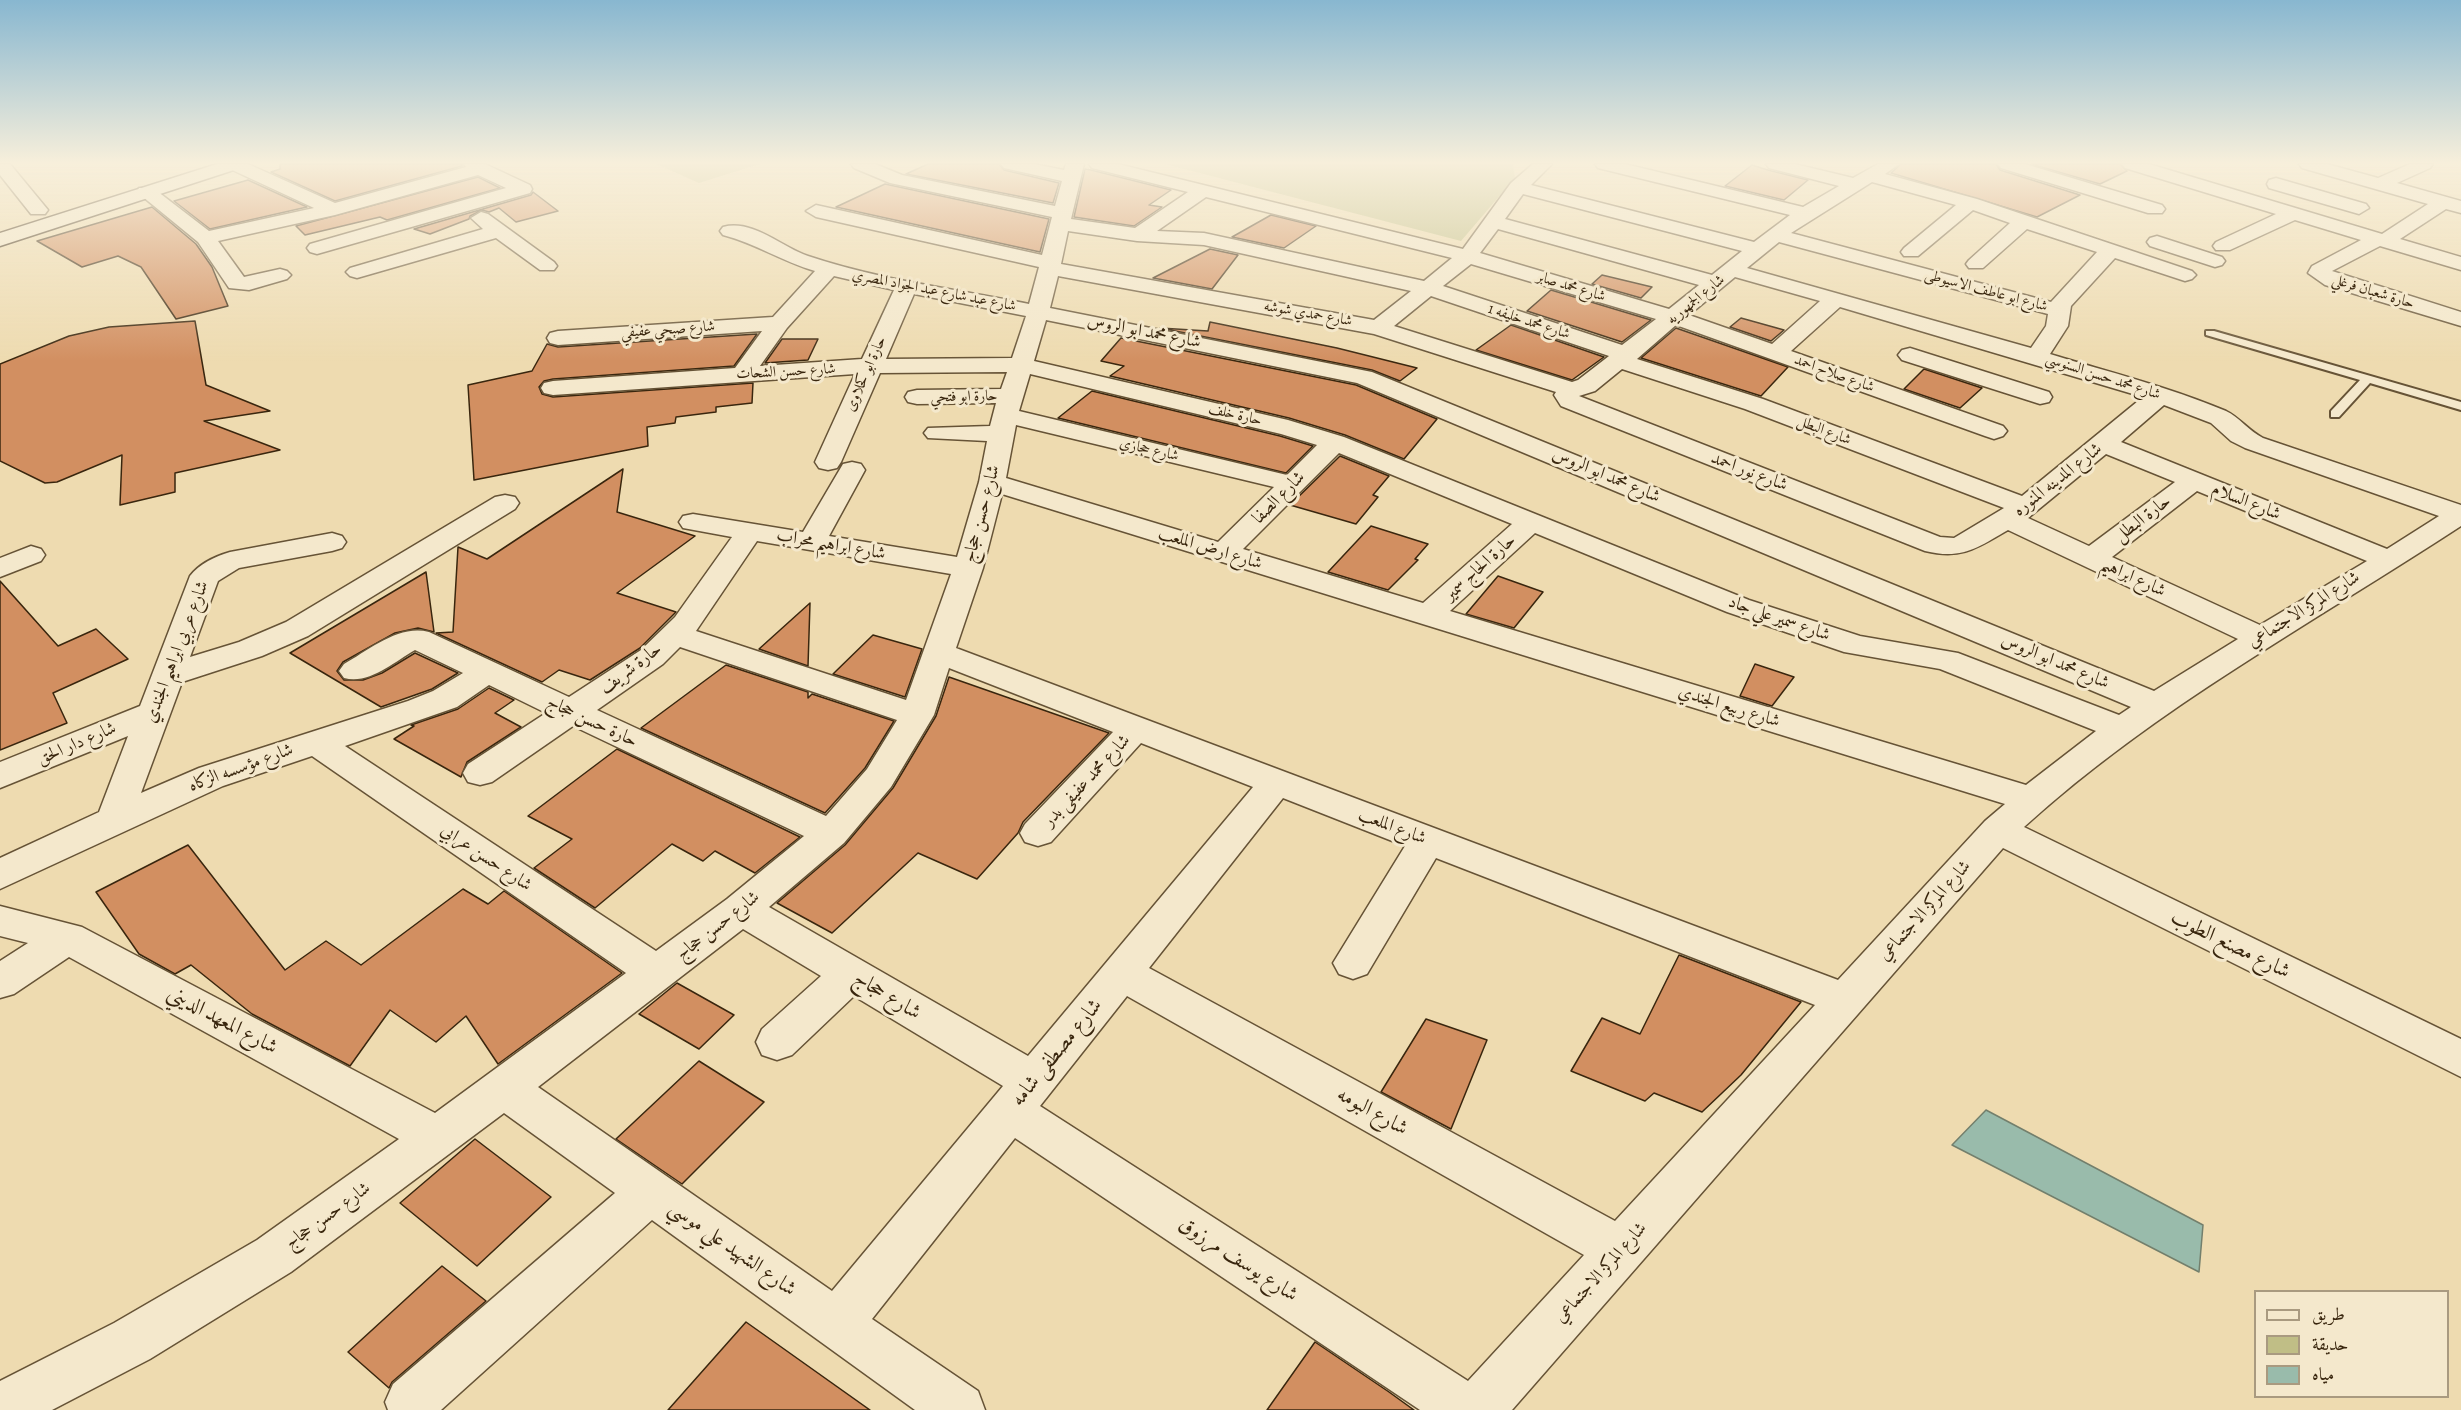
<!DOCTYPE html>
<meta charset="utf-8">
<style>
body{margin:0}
#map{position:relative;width:2461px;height:1410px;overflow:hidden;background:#eedbb0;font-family:Alegreya,Amiri,serif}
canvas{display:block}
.legend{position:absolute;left:2254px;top:1290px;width:195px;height:108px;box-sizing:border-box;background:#f4e8cc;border:2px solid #a99a80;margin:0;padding:8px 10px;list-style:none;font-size:18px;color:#39260e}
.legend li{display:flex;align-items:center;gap:12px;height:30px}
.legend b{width:30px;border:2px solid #a99a80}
</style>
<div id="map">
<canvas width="2461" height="1410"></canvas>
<ul class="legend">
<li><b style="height:8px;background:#f4e8cc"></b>طريق</li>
<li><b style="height:16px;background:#c0be86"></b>حديقة</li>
<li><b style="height:16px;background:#99bbab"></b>مياه</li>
</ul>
</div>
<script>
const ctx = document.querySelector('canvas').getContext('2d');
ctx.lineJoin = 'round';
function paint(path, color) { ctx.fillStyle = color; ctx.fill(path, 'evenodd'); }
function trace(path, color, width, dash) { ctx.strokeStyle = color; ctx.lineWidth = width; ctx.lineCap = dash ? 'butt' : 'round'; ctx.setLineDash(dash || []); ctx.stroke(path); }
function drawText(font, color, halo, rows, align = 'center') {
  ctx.font = font + ' Alegreya,Amiri,serif'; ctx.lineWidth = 6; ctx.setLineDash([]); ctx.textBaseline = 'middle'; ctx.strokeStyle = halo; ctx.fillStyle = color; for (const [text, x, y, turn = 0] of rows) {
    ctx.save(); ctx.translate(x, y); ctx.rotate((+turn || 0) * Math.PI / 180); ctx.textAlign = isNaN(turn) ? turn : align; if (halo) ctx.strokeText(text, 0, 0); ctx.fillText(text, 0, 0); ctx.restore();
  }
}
paint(new Path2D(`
 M656 164H760L699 183Z
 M1165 164H1513L1515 178 1461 241Z`), '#c0be86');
const water = new Path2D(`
 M1986 1110 2203 1225 2199 1272 1952 1145Z`);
paint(water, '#99bbab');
trace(water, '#737f6c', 1.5);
const building = new Path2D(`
 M280 164H462V166L335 201 271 172 280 169Z
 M928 164H999L1004 170 1059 183 1053 203 906 174Z
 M1901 164H1996L2000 170 2080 195 2037 217 1891 173Z
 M2031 164H2120L2127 171 2100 184Z
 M1752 165 1768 170 1808 180 1784 200 1725 186Z
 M1085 169 1091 170 1171 190 1149 205 1162 207 1134 226 1074 217Z
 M478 177 500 188 387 220 380 217 305 235 296 226Z
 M248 180 307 207 210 229 174 201Z
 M885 184 1049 219 1040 252 836 207Z
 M533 192 558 211 516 222 499 208 489 212 482 210 470 216 469 219 430 234 414 229 531 195Z
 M152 207 196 244 212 267 228 306 176 319 141 267 118 256 82 267 37 241Z
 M1271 215 1316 226 1284 248 1232 237Z
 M1210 249 1238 255 1212 289 1153 278Z
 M1602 275 1652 287 1641 298 1592 284Z
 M1551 290 1651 320 1622 342 1527 311Z
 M1741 318 1784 330 1771 341 1730 327Z
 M195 321 206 385 270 411 204 421 280 450 175 473V492L120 505 122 455 57 482 45 483 0 461V364L69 336 109 327Z
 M1210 322 1337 348 1417 368 1400 381 1372 370 1160 328 1208 331Z
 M1511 325 1604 357 1572 380 1476 350Z
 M1676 328 1788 367 1761 396 1641 358Z
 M757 334 734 366 553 379 544 381 539 387 542 394 553 397 753 383 752 403 716 407V412L676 417 675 423 647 427 648 446 474 480 468 385 532 371 547 344 558 347Z
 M1121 338 1356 385 1437 419 1404 459 1345 435 1289 418 1110 376 1124 366 1101 361Z
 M782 339H818L808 360 765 363Z
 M1924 369 1982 388 1960 408 1904 389Z
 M1092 391 1280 436 1313 446 1286 473 1058 418Z
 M1340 456 1389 476 1373 495 1378 497 1356 524 1290 505Z
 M623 469 617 512 695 536 617 593 676 612 640 648 590 680 559 670 542 682 436 633 453 632 458 547 487 559Z
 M1371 526 1428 544 1415 559 1418 560 1388 590 1328 572Z
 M426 572 434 632 418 628 395 633 343 662 337 671 344 680H363L382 673 415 653 458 673 432 689 381 707 290 653Z
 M1498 576 1543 592 1514 628 1466 614Z
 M0 581 58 646 96 629 128 659 53 693 67 723 0 750Z
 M810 603 808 666 759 649Z
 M873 635 922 649 905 697 833 674Z
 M1755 664 1794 677 1772 706 1740 696Z
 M726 665 808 692V698L812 694 894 721 865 768 825 813 641 728Z
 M949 677 1109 733 1023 822 1018 833 977 879 918 853 832 933 777 903 845 845 893 788 936 716Z
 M489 688 514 700 495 713 521 727 467 762 461 777 394 739 414 726 411 725 458 709Z
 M617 749 800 837 755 873 715 851 703 861 672 844 595 908 534 868 572 839 528 816Z
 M188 845 285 970 326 941 361 965 463 889 488 904 504 891 622 973 498 1064 466 1016 436 1042 390 1010 350 1066 252 1014 191 965 175 974 139 954 96 892Z
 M1679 955 1801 1002 1741 1075 1702 1112 1654 1093 1645 1101 1571 1071 1602 1018 1640 1034Z
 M677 983 734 1015 699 1049 639 1014Z
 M1426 1019 1487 1040 1451 1129 1381 1092Z
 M699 1061 764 1102 682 1184 616 1139Z
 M475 1139 551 1197 477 1266 400 1203Z
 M442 1266 486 1301 392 1382 389 1388 348 1352Z
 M746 1322 870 1410H668Z
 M1315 1342 1389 1392 1414 1410H1267Z`);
paint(building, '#d28f61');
trace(building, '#39260e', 1.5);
const lane = new Path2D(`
 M2206 331H2214L2461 402V410L2370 383 2339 417H2331V411L2360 380 2206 335Z`);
const street = new Path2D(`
 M0 164H10L48 210 45 214H31L0 175Z
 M225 164H248L335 203 466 167 464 164H485L530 185 532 189 530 193 317 254 310 252 307 248 310 244 506 188 478 175 335 215 218 241 244 277 280 269 287 271 291 275 287 279 249 290 229 288 198 242 137 192 139 188H153L209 231 314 208 228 168Z
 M851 164H875L902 175 1055 206 1062 181 1004 168 1001 164H1034L1064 170 1066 164H1084L1071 219 1135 228 1188 192 1092 168 1089 164H1118L1463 249 1511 183 1533 164H1552L1531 185 1754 242 1790 215 1598 168 1595 164H1625L1803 207 1839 186 1769 168 1766 164H1795L1853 178 1878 164H1899L1885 174 1977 199 2192 271 2196 275 2192 279 2185 281 2115 258 2071 306 2068 326 2050 354C2109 372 2169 387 2226 411 2239 417 2249 431 2263 438L2461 505V526C2313 623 2156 707 2024 827L2461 1039V1077L2003 848 1512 1410H1420L1015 1138 872 1319 978 1391 985 1410H915L652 1220 441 1410H388L385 1402 393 1384 615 1193 504 1113 291 1272 150 1359 52 1410H0V1381L114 1323 257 1240 399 1139 69 957 14 994 0 998V961L28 943 0 936V906L82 927 435 1113 626 973 312 756 223 786 0 889V858L99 812 128 736 0 788V762L140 706 190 576C199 564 216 556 230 552L332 533 342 536 346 542 342 548 332 551 239 568 218 581 190 657 239 642 286 622 495 497 505 495 515 497 519 503 515 509 308 636 262 656 182 682 141 793 199 768 408 701 433 691 463 673 415 650C394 662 369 685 344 678L339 671 344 664C369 650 399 624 429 632L569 697 641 650 675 617 732 537 683 528 679 522 683 516 693 514 803 532 843 464 852 462 861 464 865 470 829 536 957 557 979 482 987 441 928 438 924 433 928 428 990 426 996 403 917 404 908 402 905 397 908 392 917 390 1001 389 1007 372 880 373 841 462 837 468 828 470 819 468 815 462 855 374 553 395 544 393 541 388 544 383 553 381 735 368 762 331 558 345 550 343 547 338 550 333 558 331 773 317 815 271C783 262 755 243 723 235L720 231 723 227C753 219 781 247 808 256 879 280 956 289 1029 304L1039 267 816 217 806 211 816 205 1042 255 1052 217 890 183 854 168ZM1872 182 1956 205 1904 248 1901 252 1904 256H1918L1973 210 2010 223 1969 260 1966 264 1969 268H1983L2027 229 2097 252 2051 302 1791 233ZM1523 194 1742 251 1712 275 1505 219ZM1206 197 1452 258 1424 281 1204 233 1157 231ZM1498 229 1699 285 1669 309 1480 253ZM1068 231 1137 241 1204 245 1411 291 1374 320 1061 264ZM1779 242 2048 314 2046 326 2031 348 1747 268ZM1471 264 1656 319 1622 345 1443 286ZM834 276 894 290 862 359 760 366 787 328ZM1058 276 1374 334 1556 392 1554 395 1561 406 1925 551C1962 560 1977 548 2008 530L2238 639 2154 691 1372 372 1050 308ZM1735 277 1820 301 1772 344 1689 315ZM914 294 1026 316 1012 358 886 359ZM1431 296 1609 356 1578 380 1572 382 1394 326ZM1840 307 2143 397 2022 496 1763 399 1637 359 1676 325 1985 436 1994 439 2003 436 2007 431 2003 426 1791 351ZM1046 320 1357 383 2131 707 2119 715 1958 653 1860 636 1749 600 1344 437 1288 420 1034 361ZM1622 369 1745 409 2004 508 1954 538 1940 537 1579 396 1595 391ZM1030 374 1281 434 1317 445 1287 475 1019 411ZM2164 405 2211 423 2231 441 2245 448 2439 516 2387 549 2121 442ZM1016 425 1274 487 1218 542 1006 478ZM1339 453 1512 524 1423 603 1243 549ZM2106 454 2175 482 2089 546 2028 518ZM2197 491 2367 561 2260 625 2112 557ZM1002 494 2005 804 1985 821 1838 980 956 648 983 568ZM1535 533 1727 612 1844 652 1940 669 2096 731 2026 785 1450 611ZM757 541 951 574 906 700 696 631ZM680 647 897 720 867 769 826 816 597 710 663 664ZM949 668 1113 732 1025 824 1020 833 1025 842 1038 846 1051 842 1141 743 1253 787 1028 1056 769 907 844 843 891 787 934 715ZM489 685 546 713 468 764 463 773 468 782 480 785 492 782 573 726 804 836 727 899 656 951 345 746 457 707ZM1283 798 1405 846 1333 963 1339 974 1353 979 1367 974 1436 858 1815 1005 1615 1221 1149 968ZM743 929 821 976 762 1029 756 1042 762 1055 777 1060 792 1055 854 996 1003 1086 832 1291 538 1087ZM1127 996 1584 1255 1468 1381 1040 1106Z
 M1998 164H2025L2162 205 2165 209 2162 213H2148L2001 168Z
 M2122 164H2149L2382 234 2428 204 2302 168 2299 164H2327L2378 178 2410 164H2433L2430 168 2397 183 2461 201V213L2446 209 2400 239 2461 257V270L2380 246 2332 271 2461 312V326L2325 285 2308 273 2312 266 2361 240 2295 220 2230 250H2216L2213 246 2216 242 2276 214 2125 168Z
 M2276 178 2366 204 2369 208 2359 214 2269 188 2267 184 2269 180Z
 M481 212 488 214 554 262 557 266 554 270H540L496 238 357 278 350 276 346 272 350 268 483 229 471 218Z
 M2157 236 2222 257 2225 261 2222 265 2215 267 2150 246 2147 242 2150 238Z
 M1910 348 2049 392 2052 397 2049 402 2040 404 1902 360 1898 355 1902 350Z
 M31 546 41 549 45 555 41 561 0 577V558Z`);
const secondary = new Path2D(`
 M217 164H243L240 168 0 246V233Z`);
trace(lane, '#665336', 4);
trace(street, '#665336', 3);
trace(secondary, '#39260e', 3);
paint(lane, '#f4e8cc');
paint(street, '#f4e8cc');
paint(secondary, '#f4e8cc');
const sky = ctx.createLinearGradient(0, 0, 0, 361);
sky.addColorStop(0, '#88b7d0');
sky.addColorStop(0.45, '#f7efdb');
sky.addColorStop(1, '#f7efdb00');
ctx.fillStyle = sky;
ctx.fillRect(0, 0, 2461, 361);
drawText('15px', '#39260e', '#f4e8cc', [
 ["شارع محمد صابر",1571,287,17],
 ["شارع عبد شارع عبد الجواد المصري",934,291,11],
 ["شارع ابو عاطف الاسيوطى",1986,291,15],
 ["حارة شعبان فرغلي",2373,292,17],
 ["شارع الجمهوريه",1696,300,-39],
 ["شارع حمدي شوشه",1308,314,10],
 ["شارع محمد خليفه 1",1529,322,18],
 ["شارع صبحي عفيفي",668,330,-4],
 ["شارع حسن الشحات",786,372,-3],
 ["حارة ابو كحلاوى",866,374,-66],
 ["شارع صلاح احمد",1834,374,20],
 ["شارع محمد حسن السنوسي",2103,377,18],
 ["حارة ابو فتحي",964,397,-1],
 ["حارة خلف",1235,415,13],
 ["شارع البطل",1824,431,21],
 ["شارع حجازي",1149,450,13]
]);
drawText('18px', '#39260e', '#f4e8cc', [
 ["شارع محمد ابو الروس",1144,332,11],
 ["شارع نور احمد",1749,472,21],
 ["شارع محمد ابو الروس",1606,476,23],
 ["شارع المدينه المنوره",2058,480,-38],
 ["شارع الصفا",1279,498,-45],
 ["شارع السلام",2246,502,22],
 ["شارع حسن حجاج",982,514,-75],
 ["حارة البطل",2143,519,-37],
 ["شارع ابراهيم محراب",831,545,10],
 ["شارع ارض الملعب",1210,549,17],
 ["حارة الحاج سمير",1480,568,-42],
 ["شارع ابراهيم",2133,578,25],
 ["شارع المركز الاجتماعي",2304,610,-32],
 ["شارع سمير علي جاد",1779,619,19],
 ["شارع عربي ابراهيم الجندي",177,652,-69],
 ["شارع محمد ابو الروس",2055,662,23],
 ["حارة شريف",631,669,-37],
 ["شارع ربيع الجندي",1729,707,17],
 ["حارة حسن حجاج",592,722,25],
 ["شارع دار الحق",77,744,-23],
 ["شارع مؤسسه الزكاه",241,768,-20],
 ["شارع محمد عفيفى بدر",1087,781,-47],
 ["شارع الملعب",1392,827,21],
 ["شارع حسن عرابي",486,858,34],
 ["شارع المركز الاجتماعي",1925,911,-48],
 ["شارع حسن حجاج",718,926,-38],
 ["شارع حسن حجاج",328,1216,-36],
 ["شارع المركز الاجتماعي",1601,1273,-48]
]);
drawText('21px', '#39260e', '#f4e8cc', [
 ["شارع مصنع الطوب",2230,945,26],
 ["شارع حجاج",887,996,31],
 ["شارع المعهد الديني",222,1021,28],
 ["شارع مصطفى شامه",1057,1053,-51],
 ["شارع البومه",1372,1112,29],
 ["شارع الشهيد علي موسي",732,1249,35],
 ["شارع يوسف مرزوق",1238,1260,33]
]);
</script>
